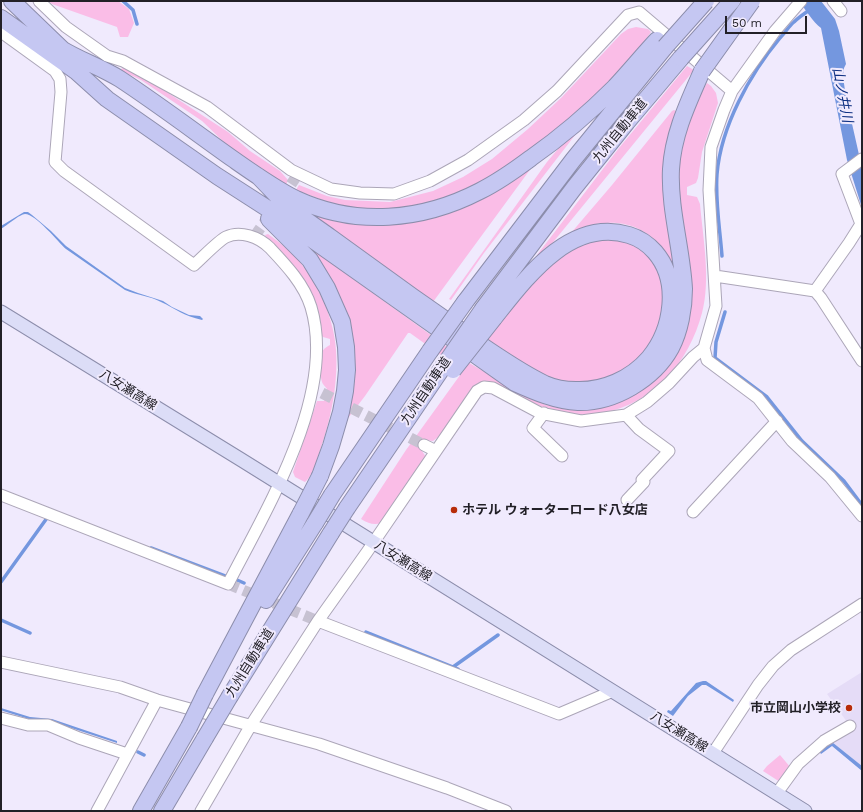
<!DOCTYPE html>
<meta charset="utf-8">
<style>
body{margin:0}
#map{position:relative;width:863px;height:812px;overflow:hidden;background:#f0eafd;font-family:"Work Sans",sans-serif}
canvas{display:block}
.frame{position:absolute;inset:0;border:2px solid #222027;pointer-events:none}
.scale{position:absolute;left:725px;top:16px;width:82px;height:18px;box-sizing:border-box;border:2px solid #222027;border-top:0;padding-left:5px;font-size:12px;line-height:14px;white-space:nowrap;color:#222027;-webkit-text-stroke:3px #f0eafd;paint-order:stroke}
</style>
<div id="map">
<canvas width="863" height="812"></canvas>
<div class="frame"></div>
<div class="scale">50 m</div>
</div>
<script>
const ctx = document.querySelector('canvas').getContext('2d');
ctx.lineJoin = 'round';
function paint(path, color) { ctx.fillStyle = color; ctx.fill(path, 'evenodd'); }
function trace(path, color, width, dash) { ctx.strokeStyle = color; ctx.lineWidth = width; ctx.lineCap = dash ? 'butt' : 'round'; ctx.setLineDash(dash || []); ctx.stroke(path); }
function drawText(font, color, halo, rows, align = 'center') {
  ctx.font = font + ' "Work Sans","Noto Sans JP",sans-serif'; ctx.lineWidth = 4; ctx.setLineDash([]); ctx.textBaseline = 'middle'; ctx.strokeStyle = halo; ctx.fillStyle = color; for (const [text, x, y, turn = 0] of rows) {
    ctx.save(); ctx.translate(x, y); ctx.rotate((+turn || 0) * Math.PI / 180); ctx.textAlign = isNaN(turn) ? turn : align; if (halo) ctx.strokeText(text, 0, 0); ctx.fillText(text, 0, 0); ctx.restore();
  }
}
paint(new Path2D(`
 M862 672V766L831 741 847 722 827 694Z`), '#e5dcf7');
paint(new Path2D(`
 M48 1H118L129 9 134 23 128 37H120L117 27 52 4Z
 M636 27 648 29 651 32 642 45 626 64 582 108 542 144 491 179 431 205 383 211 355 208 333 204 296 190 299 185 327 196 345 200 390 202 433 191 463 177 492 159 528 129 562 97 621 34 628 29Z
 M687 66 694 70 541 257 537 255 619 148Z
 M123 68 136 72 228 132 250 151 280 171 288 180 286 185 229 147 202 121 141 80 120 70Z
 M707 83 711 86 716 93 718 103 702 152 698 178 696 183 687 187V195L697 197 700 204C703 238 711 280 702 313 689 362 654 403 603 413 589 416 572 414 558 411 546 409 535 404 524 399 512 394 499 381 486 382 480 382 475 385 471 390L442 434 433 441 425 440 420 448 426 457 382 523C374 525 369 524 361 519L406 450 463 371 410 333H408L365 396 342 426 348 335 287 231 471 364 531 399 546 405 565 407 685 334 690 314V276L682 229 678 175 681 141 702 91Z
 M674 110 676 111 671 132 673 258 676 283C673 274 671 262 666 254 649 227 622 218 591 225 585 227 578 230 571 233L612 185 672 111Z
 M589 117 484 253 451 300 449 299 547 162 563 143Z
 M532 167 433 302 297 205 446 213 492 194Z
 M268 234C279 242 291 251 300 262 315 281 328 306 333 330 341 364 334 408 323 441 319 452 314 475 305 482L295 477 293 472 317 401H324L327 389C326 387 324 386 323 384 320 379 319 360 321 354 322 350 326 347 330 345V339L323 337 320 333 315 309 267 240 265 235Z
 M596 238H613L632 244 645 252 656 264 666 292 659 330 643 356 612 378 575 385 547 377 484 340 504 312 557 257Z
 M780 755 791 768 780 782 763 771 767 766Z`), '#fabde7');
paint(new Path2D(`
 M799 1H821L835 19 839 31 846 64 844 68 843 77 846 97 862 168V208L847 160 821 28C813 22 805 9 799 1Z
 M24 212H28L32 215 51 231 66 246 125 288 138 293 163 301 172 307 189 315 200 316 203 319 202 320C184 316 176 309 161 302 150 296 137 295 125 290L66 249C58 242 36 214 25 214 20 214 6 226 1 229V226Z
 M703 681H706L734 700 733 702 706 685H702L688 696 673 716 667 712 668 710 671 711 696 683Z
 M1 708 30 717 52 719 117 741V743L53 722 32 720 3 711 1 710Z
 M832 742 862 766V771L832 746 821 754 819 751Z`), '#7497df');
trace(new Path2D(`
 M123 1 133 10 137 24
 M722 256C720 229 715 201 717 174 721 126 750 74 780 38 785 33 789 26 794 22 799 17 805 13 811 9
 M725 312 716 342 715 358 767 397 802 441 844 481 862 505
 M151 548 225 576
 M237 580 244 583
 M1 582 47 518
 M1 620 30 633
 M366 632 458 669
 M453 667 498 635
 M138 752 144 755`), '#7497df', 3.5);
trace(new Path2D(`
 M282 198 296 177
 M254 237 271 213
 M322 393 424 445
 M228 584 318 621`), '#c7c2d2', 11, [11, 5.5]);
const minor = new Path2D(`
 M39 1 66 27 107 56 123 61 207 107 291 170 331 189 360 193 394 194 430 181 468 160 524 120 557 91 628 15 639 12 732 91
 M833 1 841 11
 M1 32 55 71 60 79 61 92 55 162 64 171 194 265C202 258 218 241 226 237 240 230 259 237 270 248 286 265 304 284 311 307 337 394 267 508 228 584L1 495
 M862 159 842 174 861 224 849 243 815 291 821 298 862 361
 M715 276 815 291
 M704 348 707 360 758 398 792 441 830 477 862 516
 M544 413 533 428 562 456
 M626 415 639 429 669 451 642 480 644 482 627 500
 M424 445 436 451
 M693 512 777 421
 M318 621 559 714 613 691
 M1 662 120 687 157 700 319 744 447 788 506 811
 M1 718 28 725H48L79 738 127 754
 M713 753 758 685 773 666 791 650 862 604
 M777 793 798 764 824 741 850 726
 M97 811 157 700
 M201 811 251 725 318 621 367 552 477 391 484 387 493 388 540 413 581 421 626 415 647 402 669 383 693 357 704 348 716 306 709 190 711 147 724 110 732 91 775 31 801 1`);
const major = new Path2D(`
 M1 312 240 459 805 811`);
const highway = new Path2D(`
 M12 1 63 50
 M1 18 77 72 107 99 217 176 276 214 515 383C535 392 556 401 578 402 614 403 654 379 671 348 680 331 684 308 684 289 682 249 669 209 671 169 673 134 688 103 702 71
 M60 48C79 60 101 67 120 79 158 104 195 132 233 159 253 173 274 188 296 199 356 227 422 221 480 191 498 182 515 170 531 158 561 137 589 113 615 87 629 72 643 55 657 40
 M258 176C267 185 276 195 285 204 299 216 315 226 330 237 358 257 385 277 413 297 436 313 459 329 481 345 502 359 522 373 545 384 554 388 566 390 576 390 603 391 631 379 649 358 673 329 680 281 655 252 648 244 639 238 629 235 570 217 526 278 494 318
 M269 219 310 260 327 288 342 322 346 347 347 370 345 391 341 412 331 446 320 476
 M465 302 573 160 665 47
 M483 309 574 188 627 122 681 58
 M332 495 430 351
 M347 508 445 364
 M266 600 315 523
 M205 694 301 513
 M230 696 331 533
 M141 811 189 727
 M162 811 205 738`);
trace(minor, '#aca6b8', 13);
trace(major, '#8c8dab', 15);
trace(highway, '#8c8dab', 18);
trace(minor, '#fff', 11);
trace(major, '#dcddf7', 13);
trace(highway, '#c5c7f2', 16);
const highwayBridge = new Path2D(`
 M665 47 706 1
 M681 58 732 1
 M702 71 752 1
 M430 351 465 302
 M445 364 483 309
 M453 370 494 318
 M301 513 320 476
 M315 523 332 495
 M331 533 347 508
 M189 727 205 694
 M205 738 230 696`);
trace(highwayBridge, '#8c8dab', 18, []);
trace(highwayBridge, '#c5c7f2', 16);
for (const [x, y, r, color] of [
 [454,510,4,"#b72c09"],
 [849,708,4,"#b72c09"]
]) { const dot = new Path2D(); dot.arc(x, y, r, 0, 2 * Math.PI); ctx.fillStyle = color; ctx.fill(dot); trace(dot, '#f0eafd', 1.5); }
drawText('13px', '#222027', '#f0eafd', [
 ["九州自動車道",620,131,-51],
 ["八女瀬高線",128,390,32],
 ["九州自動車道",426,391,-56],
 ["八女瀬高線",403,561,32],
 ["九州自動車道",250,663,-58],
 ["八女瀬高線",679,732,32]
]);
drawText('bold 13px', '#222027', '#f0eafd', [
 ["ホテル ウォーターロード八女店",462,510],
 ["市立岡山小学校",841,708,"right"]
], 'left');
drawText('italic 14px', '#0f3183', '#f0eafd', [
 ["山ノ井川",842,95,79]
]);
</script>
